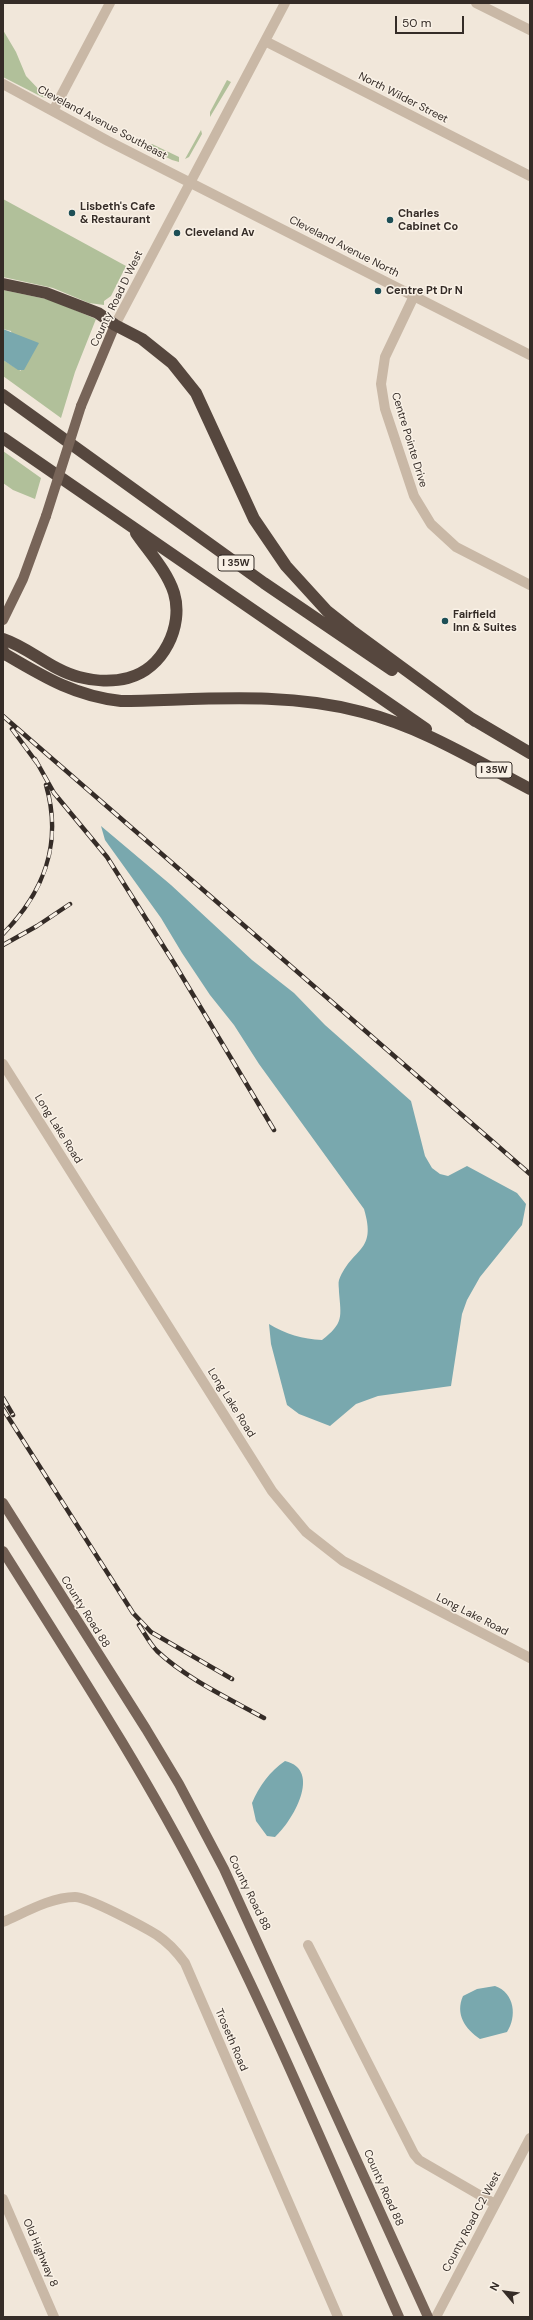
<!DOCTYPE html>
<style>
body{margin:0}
#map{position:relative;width:533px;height:2320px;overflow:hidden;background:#f1e7da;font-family:"DM Sans",sans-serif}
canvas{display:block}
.frame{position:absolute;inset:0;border:4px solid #352c27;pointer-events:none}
.north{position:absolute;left:485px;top:2272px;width:40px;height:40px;-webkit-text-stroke:3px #f9f1e6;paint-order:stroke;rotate:298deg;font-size:11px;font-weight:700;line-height:16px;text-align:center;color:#352c27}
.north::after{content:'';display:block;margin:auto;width:14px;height:18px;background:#352c27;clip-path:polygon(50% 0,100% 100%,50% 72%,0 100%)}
.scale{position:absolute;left:395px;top:16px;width:69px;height:18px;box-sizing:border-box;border:2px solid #352c27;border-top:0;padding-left:5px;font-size:12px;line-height:14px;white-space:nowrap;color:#352c27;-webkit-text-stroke:3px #f9f1e6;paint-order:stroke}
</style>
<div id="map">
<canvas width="533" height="2320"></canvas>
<div class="frame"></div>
<div class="north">N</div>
<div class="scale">50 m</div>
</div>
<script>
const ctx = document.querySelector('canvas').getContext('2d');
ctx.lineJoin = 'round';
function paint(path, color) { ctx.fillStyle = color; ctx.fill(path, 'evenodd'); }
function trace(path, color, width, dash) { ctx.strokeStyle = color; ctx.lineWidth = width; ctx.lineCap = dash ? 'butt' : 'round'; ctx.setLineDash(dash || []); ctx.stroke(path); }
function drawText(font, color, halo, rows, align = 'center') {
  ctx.font = font + ' "DM Sans",sans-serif'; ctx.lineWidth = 3; ctx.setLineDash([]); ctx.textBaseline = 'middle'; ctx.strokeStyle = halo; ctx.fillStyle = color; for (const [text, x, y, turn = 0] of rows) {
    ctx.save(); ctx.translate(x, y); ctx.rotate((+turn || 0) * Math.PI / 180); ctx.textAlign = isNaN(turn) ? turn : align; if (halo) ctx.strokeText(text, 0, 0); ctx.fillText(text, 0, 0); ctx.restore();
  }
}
paint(new Path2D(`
 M3 30 16 52 26 76 47 98 42 97 3 77Z
 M227 80 231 82 210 117V112Z
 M201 130 202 134 189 157 185 159Z
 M152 144 179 157V162L172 160 150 149 149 145Z
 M3 199 126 266 111 296 104 301V305L89 303 53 288 3 277Z
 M3 290 51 300 96 319 75 372 61 418 3 376V360L21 371 11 331 3 329Z
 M3 451 41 478 35 499 13 490 3 483Z`), '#b1c09a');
paint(new Path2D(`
 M3 329 39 343 24 370H18L3 360Z
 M101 826 171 885 252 960 294 993 325 1025 411 1101 425 1156 432 1168 440 1174 448 1176 467 1166 517 1193 526 1204 522 1225 480 1277 467 1300 462 1314 451 1386 378 1396 356 1404 330 1426 299 1414 287 1405 271 1344 269 1324C285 1334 303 1339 322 1340 344 1323 341 1317 339 1292 339 1288 338 1283 339 1280 353 1246 377 1253 364 1209L259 1064 234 1025 210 995 182 953 161 918 105 840Z
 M285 1761C323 1770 292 1822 275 1837L267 1836 256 1821 252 1803C259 1786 270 1771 285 1761Z
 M495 1986C515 1993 517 2017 507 2032L480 2039C465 2029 455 2014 463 1996L477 1989Z`), '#79a8ae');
trace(new Path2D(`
 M476 3 530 30
 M265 41 530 176
 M3 84 108 141 530 355
 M53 111 110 3
 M414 296 385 357 381 384 385 409 414 496 431 524 456 547 530 585
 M115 325 285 3
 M3 1064 272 1491 306 1532 343 1561 530 1658
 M3 1922C24 1913 51 1897 75 1897 88 1897 144 1927 157 1935 169 1943 177 1952 185 1963L338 2317
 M308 1945 414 2154 419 2160 495 2204
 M3 2199 54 2317
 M436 2317 530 2138`), '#c9b8a6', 10);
trace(new Path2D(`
 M81 406 115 325
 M3 620 23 579 46 516
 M3 1503 146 1729 179 1784 224 1869 428 2317
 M3 1551C72 1661 144 1771 203 1887 275 2027 335 2173 399 2317`), '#776458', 10);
trace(new Path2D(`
 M3 284 46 293 98 313 115 325 142 339 172 363 196 393 254 519 286 566 327 611 351 630 475 721
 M3 395 264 583 392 670
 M3 438 426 729
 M3 639C30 648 51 670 79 677 94 681 113 682 128 678 163 669 184 626 174 593 167 571 149 552 136 533
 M3 651 5 654C44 677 75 696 121 701 202 700 283 691 362 712 422 727 476 761 530 789
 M469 717 530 753`), '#56473e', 12);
const rail = new Path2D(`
 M3 716 530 1174
 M12 729 37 763
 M35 759 54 793 107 857 174 963 274 1130
 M3 934C44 892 63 844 46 785
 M3 945 37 926 70 904
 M3 1398 13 1415
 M3 1409 133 1613 151 1632 232 1679
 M139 1625C145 1634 150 1644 157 1651 187 1679 228 1698 264 1718`);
trace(rail, '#352c27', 4.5);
trace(rail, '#f9f1e6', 3, [9]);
trace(new Path2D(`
 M46 516 81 406`), '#776458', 10);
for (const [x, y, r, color] of [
 [72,213,4,"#1d4f56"],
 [390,220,4,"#1d4f56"],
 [177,233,4,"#1d4f56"],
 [378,291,4,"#1d4f56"],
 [445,621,4,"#1d4f56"]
]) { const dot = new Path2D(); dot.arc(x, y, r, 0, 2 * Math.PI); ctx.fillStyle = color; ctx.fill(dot); trace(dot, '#f9f1e6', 1.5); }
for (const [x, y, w] of [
 [236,563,36],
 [494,770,36]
]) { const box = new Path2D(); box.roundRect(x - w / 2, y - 8, w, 16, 3); ctx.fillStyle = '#f9f1e6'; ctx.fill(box); trace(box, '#352c27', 1); }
drawText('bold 10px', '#352c27', null, [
 ["I 35W",236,563],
 ["I 35W",494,770]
]);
drawText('11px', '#352c27', '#f9f1e6', [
 ["North Wilder Street",403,98,27],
 ["Cleveland Avenue Southeast",102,123,28],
 ["Cleveland Avenue North",344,247,27],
 ["County Road D West",117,299,-64],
 ["Centre Pointe Drive",409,440,73],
 ["Long Lake Road",58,1129,58],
 ["Long Lake Road",231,1403,58],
 ["County Road 88",85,1612,58],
 ["Long Lake Road",472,1615,27],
 ["County Road 88",249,1893,64],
 ["Troseth Road",231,2040,67],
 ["County Road 88",383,2188,66],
 ["County Road C2 West",472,2222,-62],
 ["Old Highway 8",40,2253,67]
]);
drawText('bold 11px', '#352c27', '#f9f1e6', [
 ["Lisbeth's Cafe",80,207],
 ["& Restaurant",80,220],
 ["Charles",398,214],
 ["Cabinet Co",398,227],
 ["Cleveland Av",185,233],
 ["Centre Pt Dr N",386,291],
 ["Fairfield",453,615],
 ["Inn & Suites",453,628]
], 'left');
</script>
